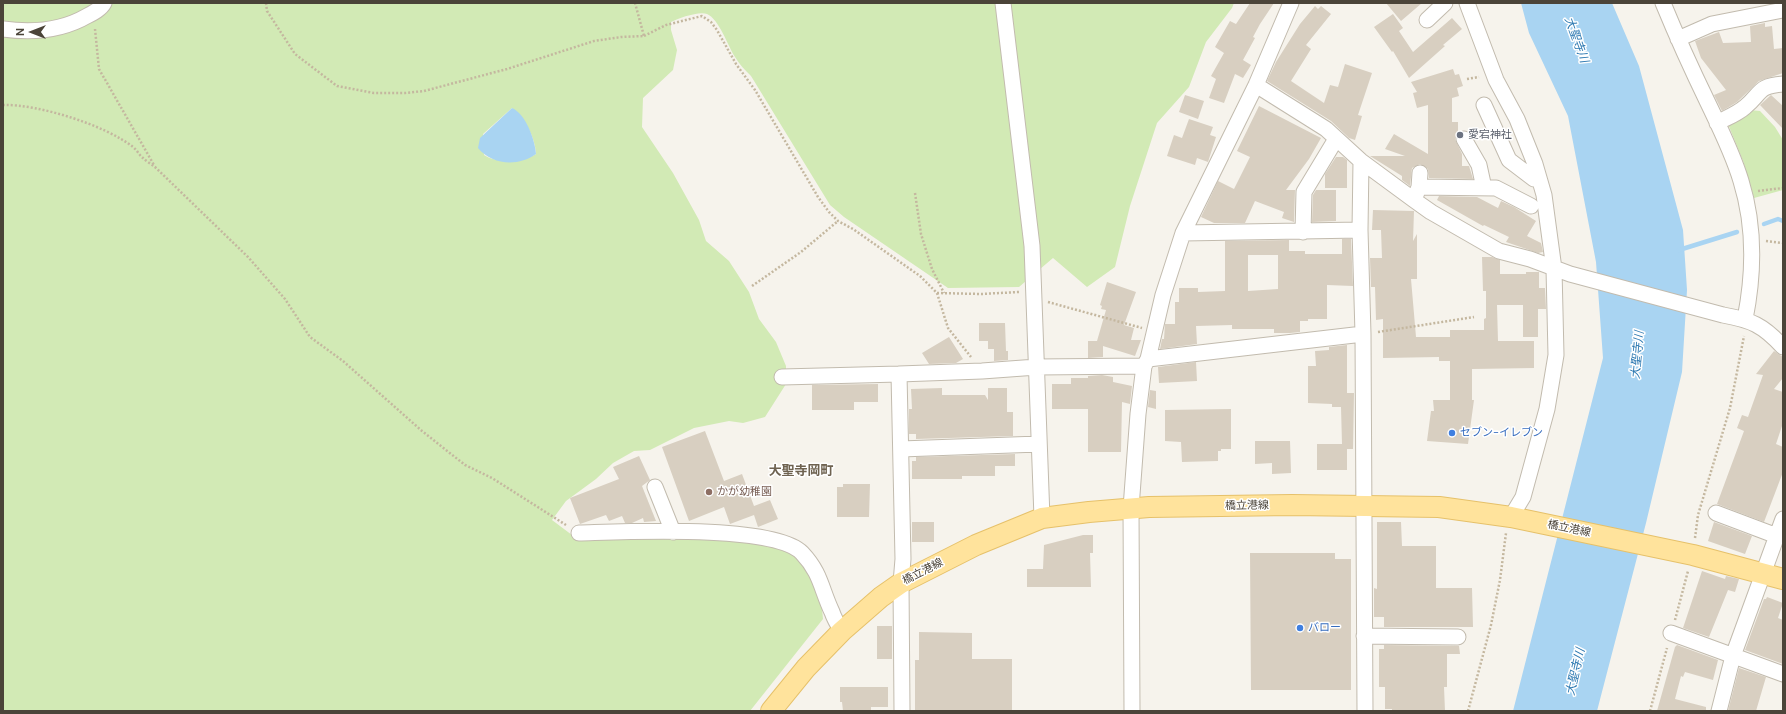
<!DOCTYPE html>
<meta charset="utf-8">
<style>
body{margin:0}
#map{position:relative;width:1786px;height:714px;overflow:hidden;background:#f6f3ec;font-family:"DM Sans",sans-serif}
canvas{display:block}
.frame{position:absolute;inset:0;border:4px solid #4b4439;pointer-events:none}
.north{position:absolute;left:12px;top:12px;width:40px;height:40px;-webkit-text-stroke:3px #fff;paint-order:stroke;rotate:270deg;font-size:11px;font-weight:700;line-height:16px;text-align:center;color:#4b4439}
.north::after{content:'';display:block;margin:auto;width:14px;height:18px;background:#4b4439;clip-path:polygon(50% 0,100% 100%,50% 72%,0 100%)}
</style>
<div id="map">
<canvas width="1786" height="714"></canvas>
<div class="frame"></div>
<div class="north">N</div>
</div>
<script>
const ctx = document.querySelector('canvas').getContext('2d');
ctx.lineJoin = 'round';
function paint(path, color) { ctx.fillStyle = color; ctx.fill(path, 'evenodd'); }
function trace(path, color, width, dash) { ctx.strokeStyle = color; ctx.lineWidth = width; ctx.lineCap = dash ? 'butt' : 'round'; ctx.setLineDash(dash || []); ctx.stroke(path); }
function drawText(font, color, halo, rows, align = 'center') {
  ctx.font = font + ' "DM Sans","Noto Sans JP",sans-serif'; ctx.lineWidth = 3; ctx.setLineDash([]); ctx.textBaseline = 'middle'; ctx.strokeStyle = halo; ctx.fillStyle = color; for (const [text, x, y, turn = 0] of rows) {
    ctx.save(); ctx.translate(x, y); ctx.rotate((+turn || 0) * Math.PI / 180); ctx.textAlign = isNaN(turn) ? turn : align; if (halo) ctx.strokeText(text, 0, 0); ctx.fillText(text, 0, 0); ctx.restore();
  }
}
paint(new Path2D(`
 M3 3H1234L1232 8 1206 42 1189 87 1157 123 1130 206 1115 267 1087 287 1053 258 1019 287 948 288 844 217 830 205 751 76C745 70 739 64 735 57 728 46 719 19 707 14 699 11 679 18 671 22V30L677 50 673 70 643 98 642 127 673 173 699 220 706 241 729 261 749 292 759 319 776 342 786 366V384L765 417 743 423 729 421 694 428 650 450 634 451 613 463 596 479 566 501 552 520 576 538 738 540 768 544 802 559 821 598 823 619 750 711H3ZM512 108C525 120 535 136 536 154 524 162 495 163 484 155L483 134Z
 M1750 110 1760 111 1775 127 1783 140V190L1754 198 1743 161 1728 124Z`), '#d2eab5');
paint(new Path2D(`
 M1521 3H1612L1639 66 1683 230 1687 290 1682 372 1646 523 1597 711H1513L1603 358 1596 262 1568 116 1529 33Z
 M512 108C526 114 535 140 536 154 518 167 492 165 478 148L480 138Z`), '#a9d4f2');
trace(new Path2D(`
 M1764 224 1778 219 1783 221
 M1679 250 1737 232`), '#a9d4f2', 4.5);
paint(new Path2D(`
 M1250 3H1274L1260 24 1253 37 1255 38 1243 60 1251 65 1243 78 1235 74 1224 103 1209 98 1216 79 1211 76 1224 53 1215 47 1230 21 1236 24Z
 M1386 3H1422L1401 21Z
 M1315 6 1318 9 1321 6 1331 14 1306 45 1311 49 1291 81 1324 103 1330 85 1338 87 1345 64 1372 73 1358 115 1362 116 1355 140 1349 138 1331 121 1267 81 1276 62 1300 24Z
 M1393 14 1403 28 1399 31 1413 52 1452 18 1462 29 1443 45 1445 46 1409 78 1393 51 1392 52 1374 27Z
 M1765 23V27L1772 26 1774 49 1783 48V73L1759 81 1737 102 1722 111 1714 95 1726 90 1701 58 1695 41 1719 32 1723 43 1751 42 1750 26Z
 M1453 69 1455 75 1459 74 1463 86 1457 88 1459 96 1452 98V122H1458V132L1455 139 1462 154V166H1469L1473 179 1429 178 1428 169 1420 164 1412 168 1410 186 1402 180V176L1370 156H1405L1385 149 1394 134 1428 154V105L1417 108 1413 93 1417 92 1411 82Z
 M1185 95 1204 101 1198 119 1179 112Z
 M1771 95 1783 106V129L1760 105Z
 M1259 106 1321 138 1309 159 1286 190H1295L1294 222 1282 218 1284 212 1255 201 1245 223H1214L1201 217 1218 181 1234 189 1250 157 1237 151Z
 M1189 119 1213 127 1210 135 1216 137 1208 162 1197 158 1195 165 1167 156 1174 135 1182 138Z
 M1336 157H1343L1347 160V188H1325V174Z
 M1316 190H1336V221L1312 222 1313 195Z
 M1439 196 1477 197 1498 208 1501 201 1514 207 1536 221 1527 236 1541 243 1543 252 1538 253 1506 242 1509 237 1484 225 1483 226 1437 200Z
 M1373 210 1414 211 1413 241 1417 234V279H1411L1416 337H1450V330H1484V319L1486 318V291H1483L1482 257H1492L1500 260V274H1526V272H1539V288H1545L1546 309H1538V337H1523V305H1497L1498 341H1534V368L1472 369V400H1474L1468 444 1427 441 1431 411H1434L1433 400H1450V361H1439V357L1383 358V319L1376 320 1375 287H1371L1370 258H1382L1381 230H1372Z
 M1342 239H1351L1353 286 1327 285V319H1308V321H1300V332L1290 333H1274V329H1232V325L1196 326 1197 344 1160 349 1162 339H1164L1165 324H1175V302H1179V288H1198V292L1225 291V241L1289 240V251H1305V254H1342ZM1248 255H1278V289L1248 291Z
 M1107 282 1136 292 1124 325 1134 328 1131 340H1141L1135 356 1103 346V357L1088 358V341H1097L1106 310 1101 309 1102 306 1100 305Z
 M979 323H1005L1006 351H1008V360L994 361V349H988V341H979Z
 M949 337 963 359 956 363 929 364 922 353Z
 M1347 345V393H1354L1353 449H1347V470H1317V444H1342L1341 407H1332V404L1308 403V366H1316L1315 351 1329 350V347Z
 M1774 351 1783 357V378L1774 389 1783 392V423L1776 444 1783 447V472L1764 522 1717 504 1744 431 1737 428 1742 415 1748 417 1763 375 1756 374Z
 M1196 362 1197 381 1159 383 1158 367Z
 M1102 375 1113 377V382L1132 386 1130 404 1122 402 1121 452H1088V409H1052V384H1071V378H1088V376Z
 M878 384V402H854V410H812V385Z
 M942 388V395H985L988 400V388H1007V412H1013V436L916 439V434H909V409H912L911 389Z
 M1150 390 1156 391V409L1148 407Z
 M1231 409V449H1221V451H1218V461L1182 462 1181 442 1165 441V410Z
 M705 431 724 481 742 474 754 506 770 500 778 519 758 527 754 515 730 524 724 507 689 521 662 447Z
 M1255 441H1290L1291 473 1272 474V463L1255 464Z
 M1015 454V466H995V476H962V479H912V461H916V457Z
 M639 456 650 480 642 486 656 521 644 522 643 518 632 523H625L622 516 609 521 606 515 580 524 570 498 619 479 613 467Z
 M843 484H870L869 517H837V487H843Z
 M912 522H934V542H912Z
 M1377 522H1401L1402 546H1436V588H1472L1473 627H1384V617H1374V588L1377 589Z
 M1714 522 1752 536 1745 554 1708 541Z
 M1083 535H1093V553H1090L1091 587H1027V569H1043L1044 545Z
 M1250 553H1335V559H1351V690H1251Z
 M1702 571 1725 579 1726 576 1739 579 1735 592 1728 590 1709 637 1683 628Z
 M1767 597 1783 603 1778 618 1783 620V664L1745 650 1764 599H1766Z
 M877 626H892V659H877Z
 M919 632 972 633V659H1012V711H915V660H919Z
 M1384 645 1459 646 1460 654H1447V687H1444L1445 711H1392V709H1385V687H1379V649H1384Z
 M1677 645 1718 660 1713 680 1685 672 1683 677 1681 676 1675 699 1706 707V711H1657L1675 647Z
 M1739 668 1766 677 1756 711H1728Z
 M840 687H888V707H871V711H843L842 702H840Z`), '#d8cfc1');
const minor = new Path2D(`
 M1003 3 1032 246 1042 518
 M1467 3 1496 80 1517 119 1535 164 1544 195 1554 269 1556 355 1547 409 1523 497 1511 517
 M1663 3C1677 37 1692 70 1708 103 1720 128 1733 154 1741 181 1755 226 1754 274 1745 319
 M1427 20 1445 3
 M3 29C32 33 61 31 87 16 93 13 101 9 104 3
 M1678 39 1712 24 1783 10
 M1256 85 1326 129 1361 161 1414 200 1431 212 1499 251 1530 259 1570 274 1723 315C1751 320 1763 325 1783 347
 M1484 105 1509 160 1534 179
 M1717 123C1726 118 1737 114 1745 107 1762 93 1757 86 1783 84
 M1464 139 1479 165 1484 188
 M1361 161 1360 230 1363 334 1365 711
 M1419 187 1420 173
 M1414 200 1419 187 1496 188 1531 206
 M1303 232 1304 192 1336 139
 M1183 233 1360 230
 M1148 359 1363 334
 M782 377 899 374
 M901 449 1039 444
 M655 487 673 532
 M1716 513 1777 536
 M579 533C622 532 774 524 802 553 821 573 821 589 832 612 834 618 838 625 842 631
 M1671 633 1783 674
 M1364 636 1458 637
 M902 711 901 583 903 559 899 374 982 371 1037 367 1144 366
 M1132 711 1131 508 1138 414 1144 366 1148 359 1163 295 1183 233 1256 85 1291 3
 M1719 711 1733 656 1783 519`);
const major = new Path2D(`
 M771 711 806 668 842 631 881 597 901 583 976 545 1042 518 1089 512 1149 507 1292 505 1439 507 1511 517 1693 555 1783 579`);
trace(minor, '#c2bbae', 17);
trace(major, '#e6c16a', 22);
trace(new Path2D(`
 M266 3 267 11 295 54 337 86 374 93H405L424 91 507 69 594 41 621 37 644 36 635 3
 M95 29 99 69 154 165
 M644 36 666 25 702 16 711 22 717 30 736 64 755 90 818 197 829 212 838 221 853 229 920 276 937 293 948 328 971 357
 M1467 79 1479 77
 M3 105C38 104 105 125 133 147 137 150 139 155 143 158 146 161 151 164 155 167L248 257 285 299 310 337 343 361 422 431 465 465 492 478 566 525
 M1758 191 1783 188
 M915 193 921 234 932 269 944 293
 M1766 241 1783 243
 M752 286 801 252 838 221
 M937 293 981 294 1019 292
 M1048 302 1142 328
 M1378 332 1474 317
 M3 346H4
 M1695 538 1698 515 1730 408 1744 336
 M1675 620 1688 571
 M1468 711 1491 625 1500 580 1506 533
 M1650 711 1667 648`), '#c4b79f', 2.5, [2, 2]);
trace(minor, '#fff', 15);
trace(major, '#ffe39c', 20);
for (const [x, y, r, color] of [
 [1460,135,4,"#6b7280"],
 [1452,433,4,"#3f7fe0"],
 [709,492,4,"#8d6e63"],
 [1300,628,4,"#3f7fe0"]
]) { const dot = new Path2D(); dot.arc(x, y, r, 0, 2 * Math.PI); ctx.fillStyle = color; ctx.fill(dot); trace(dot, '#fff', 1.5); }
drawText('11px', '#5b616d', '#fff', [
 ["愛宕神社",1468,135]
], 'left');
drawText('11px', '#366cbe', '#fff', [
 ["セブン-イレブン",1460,433],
 ["バロー",1308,628]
], 'left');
drawText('11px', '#785e54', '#fff', [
 ["かが幼稚園",717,492]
], 'left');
drawText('11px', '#4b4439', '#fff', [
 ["橋立港線",1247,506,-1],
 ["橋立港線",1569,529,12],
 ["橋立港線",923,572,-27]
]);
drawText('italic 12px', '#2e7ab2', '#fff', [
 ["大聖寺川",1576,40,70],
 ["大聖寺川",1638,355,-85],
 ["大聖寺川",1576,672,-77]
]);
drawText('bold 13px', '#6e6250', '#fff', [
 ["大聖寺岡町",801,472]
]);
</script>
